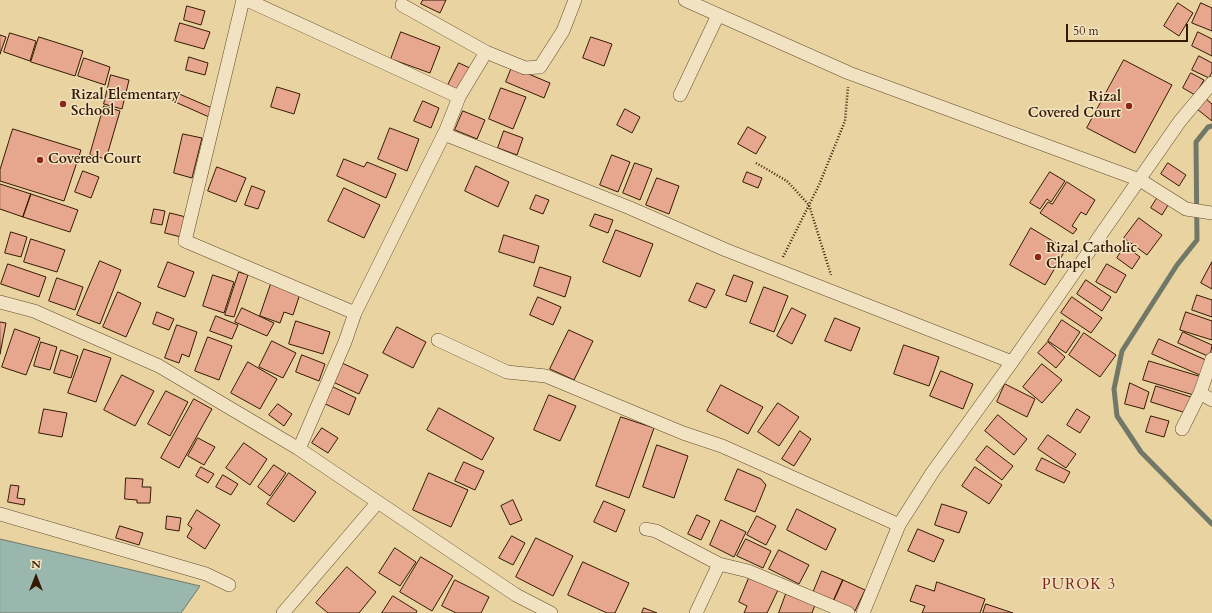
<!DOCTYPE html>
<style>
body{margin:0}
#map{position:relative;width:1212px;height:613px;overflow:hidden;background:#e9d4a1;font-family:Cardo,serif}
canvas{display:block}
.north{position:absolute;left:16px;top:557px;width:40px;height:40px;-webkit-text-stroke:3px #f1e3c2;paint-order:stroke;rotate:0deg;font-size:11px;font-weight:700;line-height:16px;text-align:center;color:#351902}
.north::after{content:'';display:block;margin:auto;width:14px;height:18px;background:#351902;clip-path:polygon(50% 0,100% 100%,50% 72%,0 100%)}
.scale{position:absolute;left:1066px;top:24px;width:122px;height:18px;box-sizing:border-box;border:2px solid #351902;border-top:0;padding-left:5px;font-size:12px;line-height:14px;white-space:nowrap;color:#351902;-webkit-text-stroke:3px #f1e3c2;paint-order:stroke}
</style>
<div id="map">
<canvas width="1212" height="613"></canvas>
<div class="north">N</div>
<div class="scale">50 m</div>
</div>
<script>
const ctx = document.querySelector('canvas').getContext('2d');
ctx.lineJoin = 'round';
function paint(path, color) { ctx.fillStyle = color; ctx.fill(path, 'evenodd'); }
function trace(path, color, width, dash) { ctx.strokeStyle = color; ctx.lineWidth = width; ctx.lineCap = dash ? 'butt' : 'round'; ctx.setLineDash(dash || []); ctx.stroke(path); }
function drawText(font, color, halo, rows, align = 'center') {
  ctx.font = font + ' Cardo,serif'; ctx.lineWidth = 3; ctx.setLineDash([]); ctx.textBaseline = 'middle'; ctx.strokeStyle = halo; ctx.fillStyle = color; for (const [text, x, y, turn = 0] of rows) {
    ctx.save(); ctx.translate(x, y); ctx.rotate((+turn || 0) * Math.PI / 180); ctx.textAlign = isNaN(turn) ? turn : align; if (halo) ctx.strokeText(text, 0, 0); ctx.fillText(text, 0, 0); ctx.restore();
  }
}
const water = new Path2D(`
 M0 539 200 586 181 613H0Z`);
paint(water, '#99b7ac');
trace(water, '#717868', 1);
trace(new Path2D(`
 M1212 126 1208 127 1196 142 1197 240 1177 265 1122 351 1114 389 1117 416 1141 452 1212 524`), '#717868', 5);
const building = new Path2D(`
 M423 0H446L440 13 421 4Z
 M1178 3 1193 13 1179 36 1164 26Z
 M1201 3 1212 8V31L1192 23Z
 M187 6 205 11 201 25 184 20Z
 M180 23 210 32 204 49 175 41Z
 M401 32 440 47 430 73 391 59Z
 M1198 32 1212 39V56L1192 46Z
 M10 33 36 41 30 61 4 52Z
 M0 35 6 37 0 54Z
 M39 37 83 51 75 76 31 62Z
 M591 37 612 44 604 66 583 58Z
 M1199 56 1212 63V72L1209 78 1192 70Z
 M189 57 208 63 205 75 186 70Z
 M84 58 110 67 105 85 78 76Z
 M1124 60 1172 85 1135 153 1087 128Z
 M459 63 472 69 461 91 448 85Z
 M512 67 550 83 544 98 506 82Z
 M1191 73 1204 80 1195 95 1183 88Z
 M111 75 129 80 122 109 104 104Z
 M277 87 300 94 294 114 271 107Z
 M501 88 526 97 513 129 489 119Z
 M177 93 212 108 209 117 173 101Z
 M1206 99 1212 104V121L1197 109Z
 M423 101 439 108 431 128 414 121Z
 M104 106 120 111 106 159 90 155Z
 M625 109 640 117 632 133 617 125Z
 M463 111 485 120 477 139 455 130Z
 M748 127 766 137 756 154 738 144Z
 M390 128 419 139 407 171 378 159Z
 M13 129 81 150 64 201 0 181V170Z
 M504 131 523 138 517 155 498 148Z
 M183 134 202 138 192 178 174 173Z
 M612 155 630 162 618 192 600 185Z
 M344 159 364 167 367 162 396 174 386 198 337 176Z
 M635 163 652 169 640 200 623 193Z
 M1168 163 1186 175 1179 186 1161 174Z
 M476 166 509 182 498 207 465 191Z
 M217 167 246 178 236 202 208 191Z
 M83 171 99 177 91 198 75 192Z
 M747 172 762 178 758 188 743 182Z
 M1050 172 1065 181 1051 202 1047 199 1040 209 1030 203Z
 M657 178 679 186 669 214 646 205Z
 M1067 182 1095 200 1086 215 1081 212 1072 226 1077 229 1073 234 1040 213 1048 202 1052 204Z
 M0 184 31 194 23 217 0 209Z
 M252 186 265 191 258 209 245 205Z
 M344 188 380 205 364 238 328 221Z
 M31 194 78 210 70 232 23 217Z
 M536 195 549 200 543 214 530 209Z
 M1159 195 1170 202 1162 215 1151 208Z
 M154 209 165 211 162 225 151 223Z
 M170 213 186 217 181 237 165 233Z
 M595 214 613 220 608 233 590 226Z
 M1139 218 1162 235 1147 255 1124 238Z
 M1031 228 1066 249 1045 285 1010 265Z
 M616 230 653 244 640 277 603 262Z
 M11 232 27 237 21 257 5 253Z
 M504 235 539 246 534 263 499 252Z
 M31 239 65 250 57 272 24 262Z
 M1125 246 1140 257 1132 269 1117 258Z
 M100 261 121 270 100 324 77 315Z
 M168 262 194 272 185 297 158 287Z
 M1212 262V289L1201 283Z
 M8 264 46 277 39 297 1 284Z
 M1107 264 1126 275 1116 293 1096 282Z
 M540 267 571 277 565 297 534 286Z
 M239 272 248 275 234 317 225 315Z
 M213 275 234 282 224 313 203 306Z
 M734 275 753 282 746 302 726 295Z
 M57 278 83 287 75 310 49 301Z
 M1086 280 1111 297 1102 311 1077 294Z
 M697 283 715 290 706 308 689 301Z
 M271 284 300 294 293 315 284 312 280 323 260 316Z
 M764 287 788 296 774 332 750 323Z
 M118 292 141 303 126 337 103 327Z
 M1197 295 1212 300V317L1192 310Z
 M538 297 561 307 553 325 530 315Z
 M1072 297 1102 318 1091 333 1061 313Z
 M242 308 274 323 267 336 235 322Z
 M792 308 806 315 792 344 777 336Z
 M157 312 174 319 169 330 153 324Z
 M1186 312 1212 321V340L1180 330Z
 M216 316 238 325 232 339 210 331Z
 M835 318 860 328 851 351 825 341Z
 M1062 320 1080 332 1066 353 1048 341Z
 M296 321 330 332 323 354 289 344Z
 M0 322 6 323 0 354Z
 M177 325 197 332 189 357 182 354 179 363 165 358Z
 M397 327 426 342 413 368 383 353Z
 M15 329 40 338 26 375 2 367Z
 M569 330 593 341 574 380 550 369Z
 M1183 332 1212 345 1210 357 1178 343Z
 M1084 333 1116 355 1100 377 1069 355Z
 M208 337 232 346 219 380 195 371Z
 M1159 339 1208 361 1202 376 1152 354Z
 M272 341 296 353 283 378 259 367Z
 M41 342 57 347 50 370 34 366Z
 M1048 342 1065 357 1056 368 1038 353Z
 M904 345 939 357 929 386 894 374Z
 M84 349 111 358 96 402 68 393Z
 M61 350 78 356 71 378 54 373Z
 M302 355 325 364 319 381 296 372Z
 M1149 361 1202 377 1197 396 1143 380Z
 M248 362 277 379 260 409 231 393Z
 M342 363 368 375 359 394 333 382Z
 M1042 364 1062 380 1042 403 1023 387Z
 M941 371 973 384 963 409 930 396Z
 M122 375 154 391 135 426 104 410Z
 M1130 383 1149 392 1144 409 1125 404Z
 M1005 384 1035 399 1027 417 997 402Z
 M329 385 356 398 349 415 321 402Z
 M721 385 763 407 748 434 707 411Z
 M1156 386 1191 397 1186 413 1151 402Z
 M166 391 188 402 170 436 148 424Z
 M549 395 576 406 560 441 534 430Z
 M194 399 212 409 179 468 161 458Z
 M778 403 799 417 779 446 758 432Z
 M278 404 292 414 284 426 269 415Z
 M439 408 494 438 482 460 427 430Z
 M44 409 67 413 62 437 39 433Z
 M1077 409 1090 417 1080 433 1067 425Z
 M998 415 1027 439 1014 455 985 431Z
 M1151 416 1169 421 1164 437 1146 432Z
 M621 417 654 428 629 498 596 486Z
 M322 428 338 438 328 453 312 443Z
 M800 431 811 439 794 466 782 459Z
 M1048 435 1076 454 1066 468 1038 449Z
 M198 438 215 447 204 465 188 456Z
 M244 443 267 459 250 485 226 468Z
 M657 445 688 456 674 498 643 487Z
 M987 446 1013 466 1002 480 976 460Z
 M1042 458 1070 472 1064 483 1036 470Z
 M464 462 484 471 475 490 455 481Z
 M274 465 286 473 270 496 258 487Z
 M201 467 214 474 208 483 196 476Z
 M975 467 1002 485 989 504 962 486Z
 M738 469 761 479 766 485 755 512 725 500Z
 M289 473 316 492 294 522 267 504Z
 M429 473 468 490 451 527 413 510Z
 M223 475 238 484 231 495 216 487Z
 M126 478 143 479 142 487H151L150 503H137V500L125 499Z
 M11 485 19 486 17 498 25 499 24 505 8 502Z
 M513 500 522 520 510 525 501 506Z
 M604 501 625 510 616 532 594 522Z
 M942 504 967 512 959 533 935 525Z
 M797 509 836 529 826 550 787 530Z
 M197 510 220 525 205 549 187 537 192 528 188 525Z
 M697 515 710 521 701 540 688 534Z
 M167 516 181 518 179 531 166 529Z
 M757 516 776 526 766 545 747 535Z
 M721 520 746 532 734 557 710 545Z
 M120 526 143 533 139 545 116 538Z
 M918 529 944 540 934 562 908 551Z
 M512 536 525 543 513 565 499 558Z
 M536 538 573 556 553 596 516 577Z
 M746 539 771 551 763 568 737 556Z
 M395 548 416 562 400 586 379 573Z
 M779 550 809 565 799 584 769 569Z
 M421 557 453 576 432 611 400 592Z
 M583 562 629 583 615 613H607L568 595Z
 M347 567 376 592 359 613H328L316 603Z
 M822 571 843 580 833 602 813 593Z
 M749 578 778 590 767 613H744L747 606 739 602Z
 M455 580 489 597 481 613H456L442 606Z
 M843 580 865 590 855 611 833 602Z
 M937 582 985 599 980 613H922L925 606 910 601 916 585 934 591Z
 M786 594 815 605 812 613H779Z
 M393 596 417 611 416 613H382Z
 M986 604 1013 613H983Z
 M644 608 657 613H642Z`);
paint(building, '#e7a78e');
trace(building, '#351902', 1);
const street = new Path2D(`
 M243 0 185 241 355 313
 M247 0 459 97
 M685 0 849 73 1140 180 1186 209 1212 213
 M486 52 525 68 540 67 563 31 575 0
 M680 95 718 15
 M444 134 630 208 726 250 1012 362
 M0 302 34 311 159 366 299 449 516 595 551 613
 M438 340 507 372 546 376 683 433 722 446 899 525
 M1200 393 1212 400
 M1182 429 1200 393 1212 359
 M299 449 345 342 355 313 446 130 459 97 486 52 402 5
 M0 514 206 574 229 585
 M646 529 656 531 719 564 748 571 848 613
 M283 613 378 502
 M696 613 719 564
 M863 613 899 525 932 473 1012 362 1180 121 1212 83`);
trace(street, '#62482a', 14);
trace(new Path2D(`
 M756 163 787 181 809 205 831 275
 M783 257 819 185 845 121 848 87`), '#351902', 2.5, [1, 2]);
trace(street, '#f1e3c2', 13);
for (const [x, y, r, color] of [
 [63,104,4,"#8f2418"],
 [1129,106,4,"#8f2418"],
 [40,160,4,"#8f2418"],
 [1038,257,4,"#8f2418"]
]) { const dot = new Path2D(); dot.arc(x, y, r, 0, 2 * Math.PI); ctx.fillStyle = color; ctx.fill(dot); trace(dot, '#f1e3c2', 1.5); }
drawText('bold 14px', '#351902', '#f1e3c2', [
 ["Rizal Elementary",71,96],
 ["School",71,112],
 ["Rizal",1121,98,"right"],
 ["Covered Court",1121,114,"right"],
 ["Covered Court",48,160],
 ["Rizal Catholic",1046,249],
 ["Chapel",1046,265]
], 'left');
ctx.letterSpacing = '1px';
drawText('15px', '#7a1f14', '#f1e3c2', [
 ["PUROK 3",1079,586]
]);
ctx.letterSpacing = '0px';
</script>
